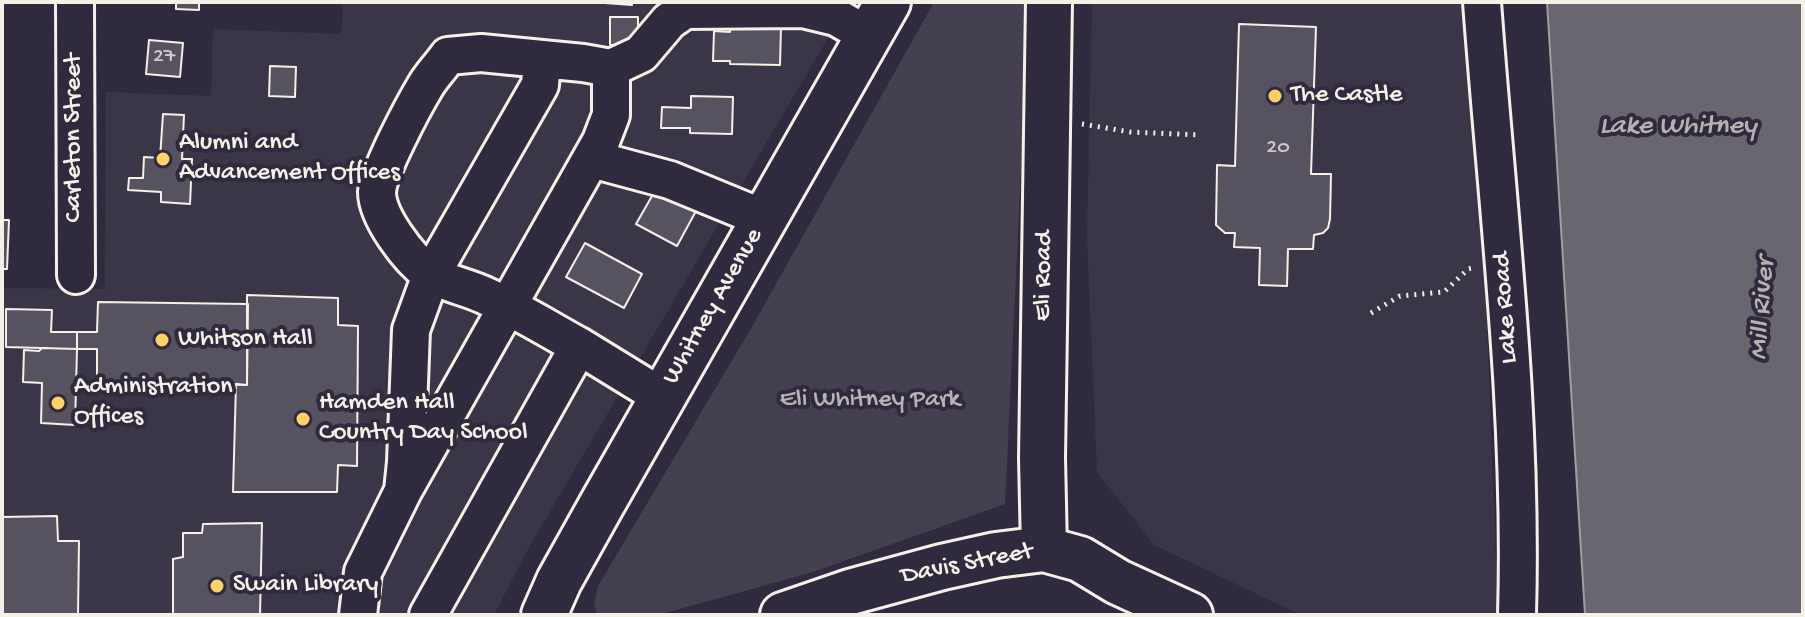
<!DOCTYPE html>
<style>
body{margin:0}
#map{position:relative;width:1805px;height:617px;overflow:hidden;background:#2f2a3d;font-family:"Gochi Hand",sans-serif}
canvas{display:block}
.frame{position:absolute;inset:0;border:4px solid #f4f1e8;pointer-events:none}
</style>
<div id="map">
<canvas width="1805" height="617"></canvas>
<div class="frame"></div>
</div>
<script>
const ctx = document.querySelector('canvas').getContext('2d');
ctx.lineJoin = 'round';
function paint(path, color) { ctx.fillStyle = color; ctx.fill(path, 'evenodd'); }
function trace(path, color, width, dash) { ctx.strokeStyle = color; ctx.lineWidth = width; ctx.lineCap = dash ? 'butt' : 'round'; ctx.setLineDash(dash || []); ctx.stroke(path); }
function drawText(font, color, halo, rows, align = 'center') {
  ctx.font = font + ' "Gochi Hand",sans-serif'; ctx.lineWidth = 8; ctx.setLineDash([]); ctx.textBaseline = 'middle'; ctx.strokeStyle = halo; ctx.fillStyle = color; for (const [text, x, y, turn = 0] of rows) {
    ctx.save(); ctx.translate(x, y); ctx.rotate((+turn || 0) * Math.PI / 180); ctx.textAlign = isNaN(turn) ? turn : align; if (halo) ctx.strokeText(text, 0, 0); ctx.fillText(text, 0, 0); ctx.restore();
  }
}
paint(new Path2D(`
 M343 2H849L528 549 494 615H2V288L105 289 106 92 211 96 213 29 341 34Z
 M1092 2H1466L1483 216 1498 615H1301L1154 545 1097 472 1087 237Z`), '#3b3647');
paint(new Path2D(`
 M934 2H1029L1005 504 813 572 658 615H597L594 604 598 586 753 325Z`), '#454050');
const water = new Path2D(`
 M1547 2H1803V615H1585Z`);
paint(water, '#6a6670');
trace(water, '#a19ea0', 2);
const building = new Path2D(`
 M176 2H199V10L176 9Z
 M591 2H632V5Z
 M610 17H638V45H610Z
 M1239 24 1316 27 1311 174H1331L1330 219 1328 228 1323 233 1314 235 1313 249H1288L1287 286 1259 285 1260 248 1234 247 1235 233H1225L1216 225 1217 165 1235 166Z
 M730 27H781L780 65 730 64V61H713L714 31 730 32Z
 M149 40 183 43 180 77 146 74Z
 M270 66 296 67 295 97 269 96Z
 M691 96 733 97 732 134 690 133V128H661L662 107 691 108Z
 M163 114 184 115 182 159H192L190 204 161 202V192L128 190 129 178H143L144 157 160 158Z
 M656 189 708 205 702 215 696 211 677 246 636 224Z
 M2 220H9L7 269H2Z
 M585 243 642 274 624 308 566 277Z
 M247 295 338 298V325L358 326 357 466 338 465 337 492H233L236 384 247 385Z
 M98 302 248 304 247 385 97 383V349H77V332H97Z
 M6 309 52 310 51 332H77V349L6 347Z
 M42 348 77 349 75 425 41 423 42 383 23 382 24 350 39 351Z
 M57 516 58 541H79L78 615H2V517Z
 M262 523 260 615 173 614V559L183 557V533H202L203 524Z`);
paint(building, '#56525f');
trace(building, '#f4f1e8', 2);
const minor = new Path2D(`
 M75 2 76 275
 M1482 2C1497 206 1523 410 1517 615
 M611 68 641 54 669 21 685 10 803 9 836 17 869 36
 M592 159 670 180 765 219
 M579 346 662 397
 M403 491 601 141 611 115V68L583 63 481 53 448 56C441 66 432 75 426 85 414 105 378 172 377 192 377 217 409 259 429 273 446 284 468 287 486 296 518 310 548 329 579 346L428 615
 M358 615 363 572 403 491 406 462 411 330 431 275 540 85 542 60`);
const major = new Path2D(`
 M1044 549 1042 458 1049 2
 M544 615 559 581 602 504 888 2
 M783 615 850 592 942 567 996 555 1044 549 1080 559 1118 582 1190 615`);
trace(minor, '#f4f1e8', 42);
trace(major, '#f4f1e8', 50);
trace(new Path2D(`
 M1082 124 1130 132 1200 135
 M1371 313 1400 296 1444 292 1468 269 1473 268`), '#f4f1e8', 5, [2, 6]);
trace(minor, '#2f2a3d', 36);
trace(major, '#2f2a3d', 44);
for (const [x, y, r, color] of [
 [1275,96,8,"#ffd166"],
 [163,159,8,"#ffd166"],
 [162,340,8,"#ffd166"],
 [58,403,8,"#ffd166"],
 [303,419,8,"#ffd166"],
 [217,586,8,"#ffd166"]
]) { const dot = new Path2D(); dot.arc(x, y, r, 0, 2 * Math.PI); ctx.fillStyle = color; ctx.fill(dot); trace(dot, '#2f2a3d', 3); }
drawText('22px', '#ccc9c6', null, [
 ["27",164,58],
 ["20",1278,149]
]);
drawText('26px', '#f4f1e8', '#2f2a3d', [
 ["The Castle",1291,96],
 ["Alumni and",179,144],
 ["Advancement Offices",179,174],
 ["Whitson Hall",178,340],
 ["Administration",74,388],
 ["Offices",74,418],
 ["Hamden Hall",319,404],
 ["Country Day School",319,434],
 ["Swain Library",233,586]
], 'left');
drawText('26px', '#f4f1e8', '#2f2a3d', [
 ["Carleton Street",75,138,-90],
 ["Eli Road",1045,276,-89],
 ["Whitney Avenue",714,307,-60],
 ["Lake Road",1507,308,-94],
 ["Davis Street",967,565,-11]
]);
drawText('26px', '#b7b3b3', '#2f2a3d', [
 ["Eli Whitney Park",870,401]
]);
drawText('italic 28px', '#b6b2b2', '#2f2a3d', [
 ["Lake Whitney",1678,128],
 ["Mill River",1764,309,-86]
]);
</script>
